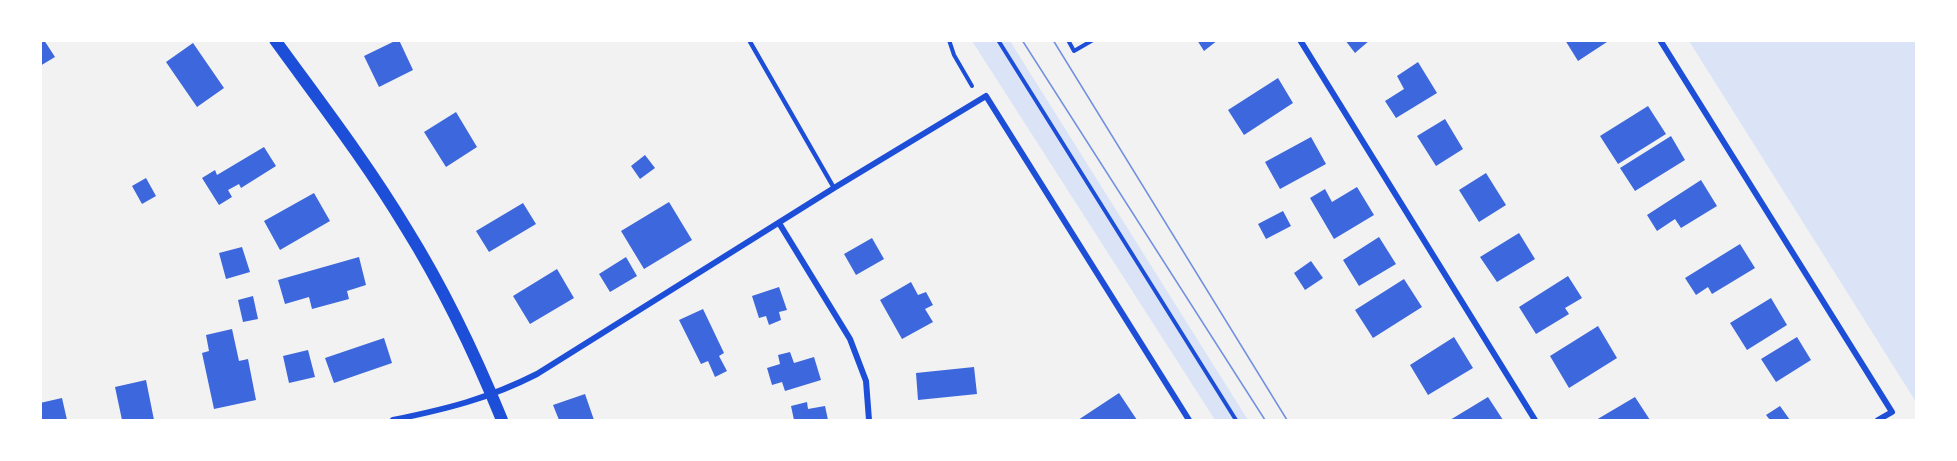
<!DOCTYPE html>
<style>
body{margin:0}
#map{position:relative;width:1957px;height:461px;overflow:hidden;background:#f2f2f2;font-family:"IBM Plex Sans",sans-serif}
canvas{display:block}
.frame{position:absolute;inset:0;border:42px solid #fff;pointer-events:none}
</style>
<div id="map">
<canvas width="1957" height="461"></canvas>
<div class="frame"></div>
</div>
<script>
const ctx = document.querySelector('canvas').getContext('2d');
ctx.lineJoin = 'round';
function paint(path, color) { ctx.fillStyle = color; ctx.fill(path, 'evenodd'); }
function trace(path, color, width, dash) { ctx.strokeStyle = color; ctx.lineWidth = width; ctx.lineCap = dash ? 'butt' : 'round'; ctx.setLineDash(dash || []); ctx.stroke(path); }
paint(new Path2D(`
 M972 41H1010L1248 420H1215Z
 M1689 41H1916V402Z`), '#dbe4f7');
paint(new Path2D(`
 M40 40H44L55 57 40 66Z
 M397 40H399L413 70 379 87 364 56Z
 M1197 40H1218L1204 51Z
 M1345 40H1370L1355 53Z
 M1565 40H1610L1578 61Z
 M193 43 224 88 197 107 166 62Z
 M1418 62 1437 93 1396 118 1385 101 1404 89 1397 76Z
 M1278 78 1293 103 1244 135 1228 110Z
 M1648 106 1666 134 1618 164 1600 136Z
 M456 112 477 147 446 167 424 132Z
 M1445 119 1463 149 1436 166 1417 136Z
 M1671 136 1685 160 1635 191 1620 168Z
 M1311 137 1326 164 1280 189 1265 162Z
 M264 147 276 166 241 188 239 184 228 190 232 197 219 205 202 178 215 170 217 175Z
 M645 155 655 168 640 179 631 166Z
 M1486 173 1506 205 1479 222 1459 190Z
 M146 178 156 196 142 204 132 186Z
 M1701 180 1717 206 1681 228 1675 219 1657 231 1647 215Z
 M1357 187 1374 215 1334 239 1310 198 1325 189 1332 202Z
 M314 193 330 221 280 250 264 221Z
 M669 202 692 240 644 269 621 231Z
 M523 203 536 224 489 252 476 231Z
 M1283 211 1291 226 1266 239 1258 224Z
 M1519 233 1535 259 1497 282 1480 257Z
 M1379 237 1396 264 1359 286 1343 260Z
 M872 238 884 259 856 275 844 254Z
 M1740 244 1755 268 1712 294 1708 287 1696 295 1685 278Z
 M242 247 250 272 226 279 219 253Z
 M359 257 366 285 347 291 349 299 312 309 309 297 285 304 278 280Z
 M626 257 637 276 610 292 599 274Z
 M1311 261 1323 278 1305 290 1294 273Z
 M557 269 574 298 530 324 513 296Z
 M1568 276 1582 298 1565 308 1569 314 1536 334 1519 307Z
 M1404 279 1422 307 1373 338 1355 310Z
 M911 282 918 295 926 292 933 305 925 309 933 322 902 339 880 300Z
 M779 287 787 310 779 312 781 320 769 325 766 316 759 318 752 296Z
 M253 296 258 319 243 322 238 300Z
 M1771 298 1787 325 1747 350 1730 323Z
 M703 309 724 353 719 356 727 371 715 377 708 361 701 364 679 320Z
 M1598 326 1617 358 1569 388 1550 356Z
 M232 329 239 361 248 359 256 400 214 409 202 353 209 351 206 335Z
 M1454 337 1473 368 1428 395 1410 365Z
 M1797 337 1811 360 1776 382 1761 359Z
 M384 338 392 363 334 383 325 358Z
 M308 350 315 377 289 383 283 356Z
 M790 352 794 363 814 357 821 380 785 391 782 382 772 385 767 368 780 364 778 355Z
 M974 367 977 394 918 400 916 373Z
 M146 380 154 420H122L115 387Z
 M1119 393 1137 420H1078Z
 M585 394 594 420H559L553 405Z
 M1488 397 1503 420H1450Z
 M1635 397 1650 420H1596Z
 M62 398 67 420H40V403Z
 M807 402 808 409 825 406 828 420H794L791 406Z
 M1780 406 1790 420H1770L1766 415Z`), '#3d67dc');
trace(new Path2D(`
 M949 40 954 55 972 86
 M998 40 1236 420
 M1068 40 1074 51 1093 40`), '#1d4ed8', 4);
trace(new Path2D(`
 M749 40 834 188`), '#1d4ed8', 4.5);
trace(new Path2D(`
 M1300 40 1535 420
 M1660 40 1892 412 1878 420
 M779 223 850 339 866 381 869 420
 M393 420C446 409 488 399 537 374L834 188 986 96 1189 420`), '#1d4ed8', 6);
trace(new Path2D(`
 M275 40C320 102 367 163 406 228 444 289 475 354 502 420`), '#1d4ed8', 12);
trace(new Path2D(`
 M1022 40 1265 420
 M1053 40 1287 420`), '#7290e2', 1.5);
</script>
